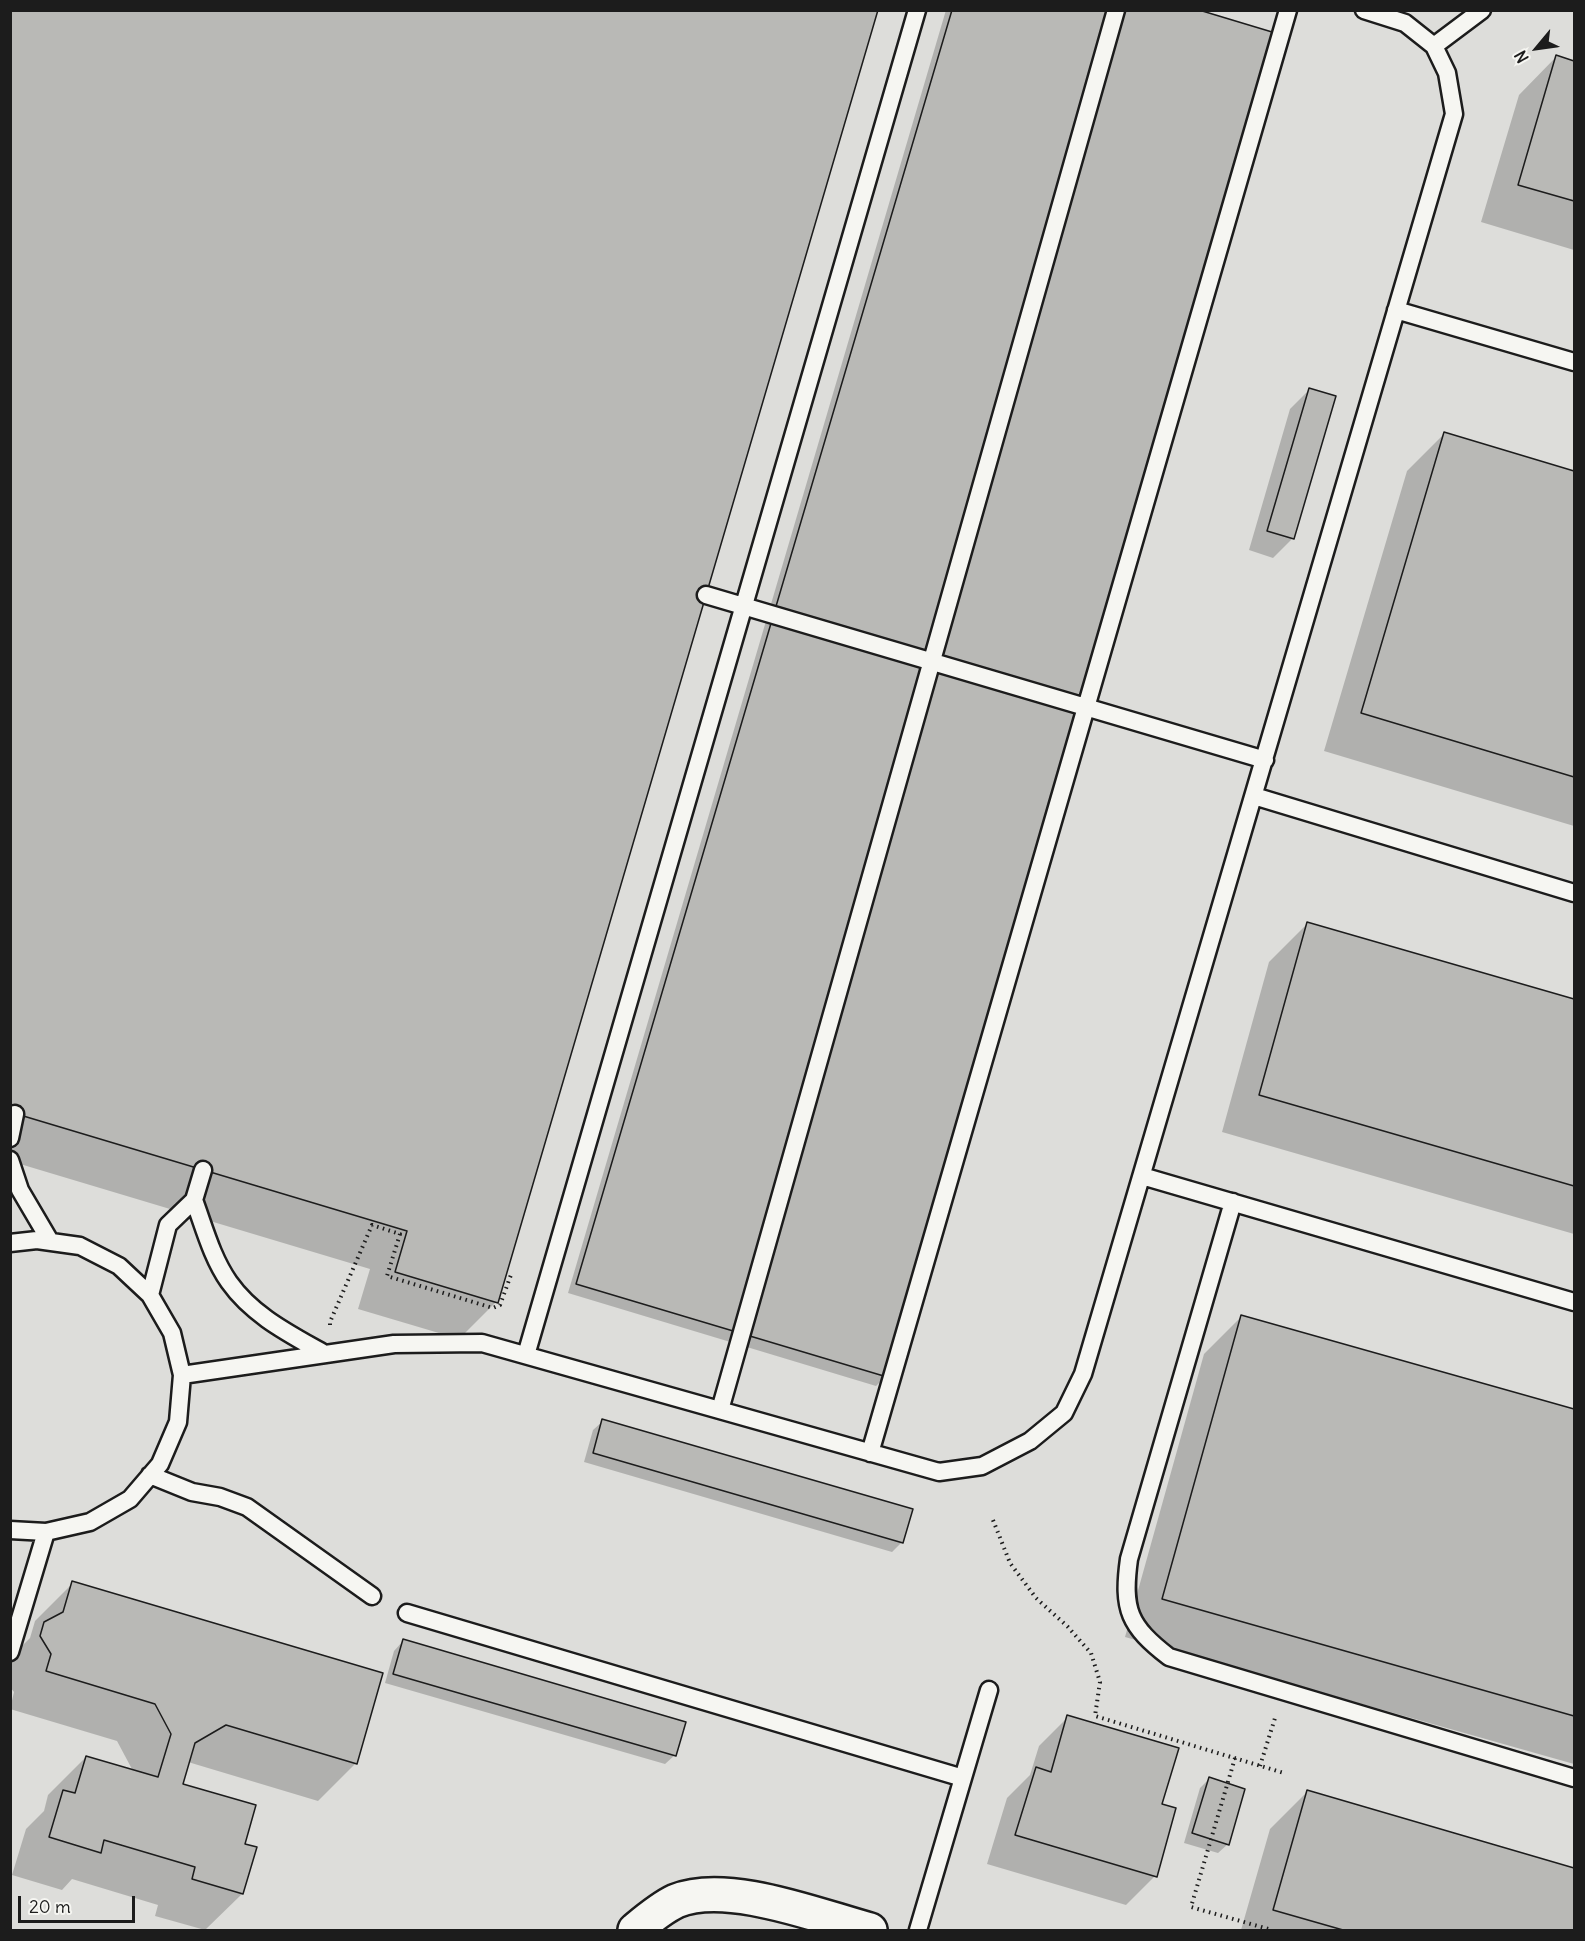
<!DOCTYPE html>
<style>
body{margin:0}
#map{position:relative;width:1585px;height:1941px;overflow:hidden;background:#edede9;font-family:Delius,sans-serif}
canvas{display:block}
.frame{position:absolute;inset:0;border:12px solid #1c1c1c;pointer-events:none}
.north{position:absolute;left:1507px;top:18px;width:60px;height:60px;-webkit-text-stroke:4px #f6f6f2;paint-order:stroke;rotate:241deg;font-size:16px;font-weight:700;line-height:24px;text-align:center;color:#1c1c1c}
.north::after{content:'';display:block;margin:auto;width:21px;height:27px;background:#1c1c1c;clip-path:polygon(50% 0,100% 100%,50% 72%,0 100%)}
.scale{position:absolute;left:18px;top:1896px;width:117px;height:27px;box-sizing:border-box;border:3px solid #1c1c1c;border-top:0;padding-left:8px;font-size:18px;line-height:21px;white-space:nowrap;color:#1c1c1c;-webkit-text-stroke:4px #f6f6f2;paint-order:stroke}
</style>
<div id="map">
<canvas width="1585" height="1941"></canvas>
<div class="frame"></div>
<div class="north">N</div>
<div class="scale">20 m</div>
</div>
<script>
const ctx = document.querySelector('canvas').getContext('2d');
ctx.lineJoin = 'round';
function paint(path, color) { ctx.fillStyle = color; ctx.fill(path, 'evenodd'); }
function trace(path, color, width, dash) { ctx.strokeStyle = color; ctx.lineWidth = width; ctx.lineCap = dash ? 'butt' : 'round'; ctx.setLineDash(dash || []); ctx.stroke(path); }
paint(new Path2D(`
 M11 11H1574V1930H11Z`), '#ddddda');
paint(new Path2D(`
 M10 10 496 1302 459 1339 358 1309 370 1269 10 1161Z
 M946 10H1193L886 1376 876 1386 568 1293Z
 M1556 57 1574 62V250L1481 222 1519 95Z
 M1310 389 1293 538 1273 558 1249 550 1290 409Z
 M1445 433 1574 472V826L1324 751 1407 471Z
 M1307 924 1574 1001V1234L1222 1132 1269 962Z
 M1241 1317 1574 1411V1764L1125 1637 1204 1354Z
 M603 1421 902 1542 892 1552 584 1462 593 1430Z
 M73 1583 356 1763 318 1801 188 1762 182 1785 243 1845 242 1894 205 1930 155 1916 158 1905 72 1879 62 1890 12 1875 26 1829 44 1811 48 1795 86 1757 133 1771 117 1741 10 1709 14 1692 10 1687V1658L30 1638 35 1621Z
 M403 1641 675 1755 665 1764 385 1683 394 1651Z
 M1068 1717 1160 1805 1155 1876 1126 1905 987 1864 1007 1798 1030 1775 1039 1746Z
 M1209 1779 1228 1844 1218 1853 1184 1843 1200 1788Z
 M1307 1792 1574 1869V1930H1241L1270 1829Z`), '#0003');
const building = new Path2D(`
 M10 10H878L498 1303 395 1272 407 1231 10 1112Z
 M952 10H1199L1282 35 887 1377 576 1284Z
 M1556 55 1574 61V201L1518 185Z
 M1309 388 1336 396 1294 539 1267 531Z
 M1444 432 1574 471V777L1361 713Z
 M1307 922 1574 999V1186L1259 1095Z
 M1241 1315 1574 1409V1716L1162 1599Z
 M602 1419 913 1509 903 1543 593 1453Z
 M72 1581 383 1673 357 1764 226 1725 195 1743 183 1784 256 1805 245 1844 257 1847 243 1894 192 1879 195 1867 104 1840 101 1853 49 1837 63 1790 75 1793 86 1756 158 1777 171 1734 155 1704 46 1671 51 1654 40 1636 44 1622 63 1612Z
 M403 1639 686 1722 676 1756 393 1674Z
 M1067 1715 1179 1748 1162 1804 1176 1808 1157 1877 1015 1835 1036 1767 1051 1772Z
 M1209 1777 1245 1789 1229 1845 1192 1833Z
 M1307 1790 1574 1868V1930H1343L1273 1910Z`);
paint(building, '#b9b9b6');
trace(building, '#1c1c1c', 1.5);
const service = new Path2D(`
 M1364 10 1405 23 1434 46
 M1396 310 1574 362
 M706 595 1265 760
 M1254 796 1574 893
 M10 1138 15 1114
 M10 1160 20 1190 50 1241
 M1142 1176 1574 1302
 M194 1200C204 1227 212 1258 229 1282 253 1316 290 1334 325 1354
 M1233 1202 1129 1559C1122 1610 1129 1626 1169 1657L1574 1778
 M10 1243 37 1240 80 1246 119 1266 150 1295 172 1333 182 1375 178 1422 160 1464 130 1499 90 1522 46 1532 10 1530
 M150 1295 168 1225 194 1200 203 1170
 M526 1355 917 10
 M182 1375 394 1344 482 1343 939 1472 982 1466 1030 1441 1064 1413 1083 1374 1454 114 1447 73 1434 46 1482 10
 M720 1410 1116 10
 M870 1453 1288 10
 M150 1475 192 1492 220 1497 247 1507 372 1596
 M407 1613 963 1778
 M10 1652 46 1532
 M918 1930 989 1690`);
const minor = new Path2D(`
 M635 1930C647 1920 661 1908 676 1901 727 1880 818 1916 870 1930`);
trace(service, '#1c1c1c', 21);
trace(minor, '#1c1c1c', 38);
trace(new Path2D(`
 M330 1325V1322L372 1225 400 1234 387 1276 493 1308 500 1305 512 1272
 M993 1520 1010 1563 1036 1598 1068 1627 1091 1653 1100 1682 1095 1716 1284 1773
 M1235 1758 1191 1907 1272 1930
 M1260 1766 1275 1718`), '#1c1c1c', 4, [1.5, 4.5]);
trace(service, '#f6f6f2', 16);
trace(minor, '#f6f6f2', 33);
</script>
